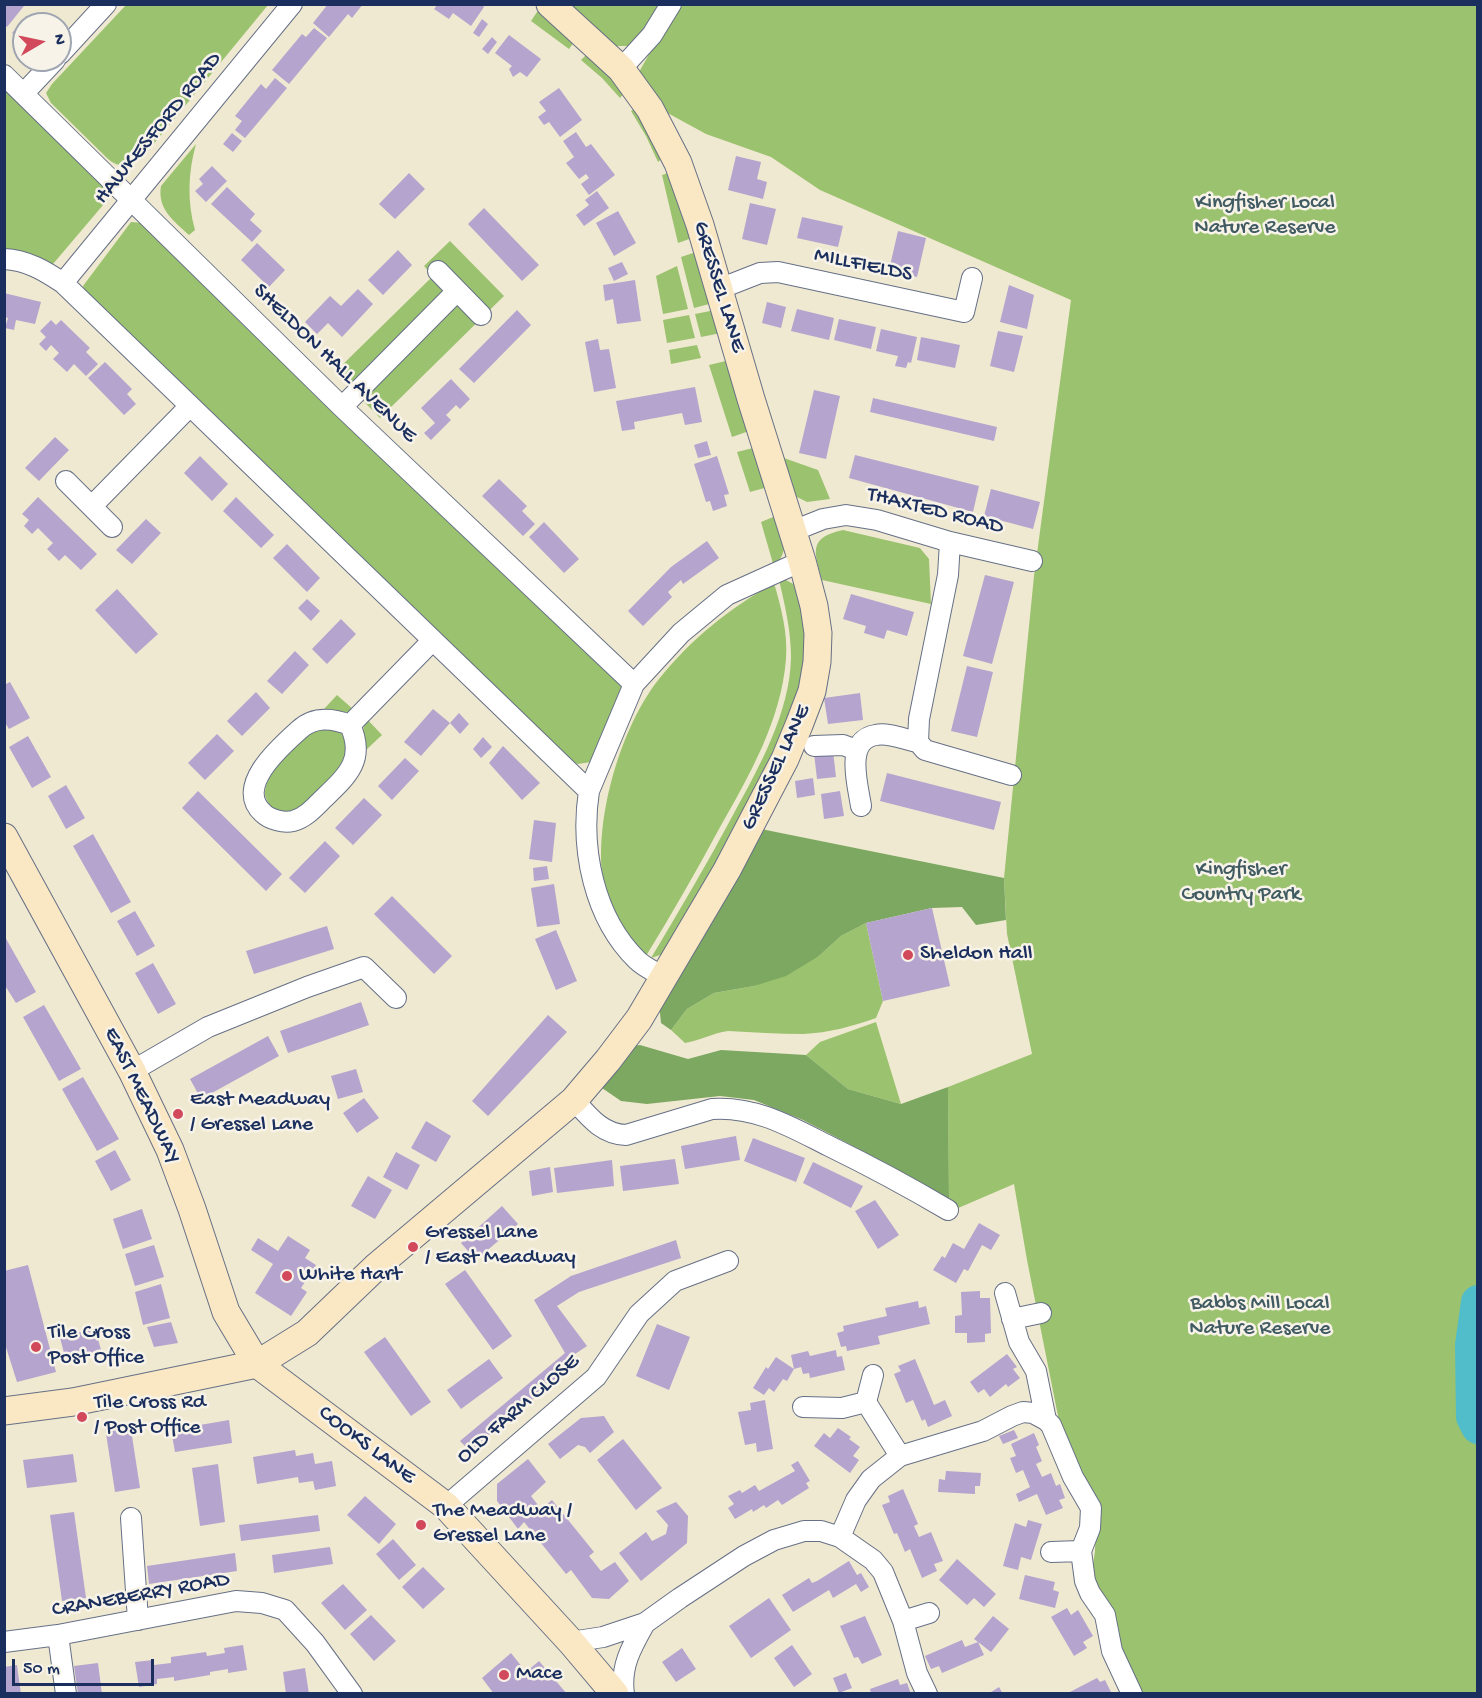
<!DOCTYPE html>
<style>
body{margin:0}
#map{position:relative;width:1482px;height:1698px;overflow:hidden;background:#f0e9d1;font-family:"Gochi Hand",sans-serif}
canvas{display:block}
.frame{position:absolute;inset:0;border:6px solid #1b2f5e;pointer-events:none}
.north{position:absolute;left:12px;top:12px;width:60px;height:60px;box-sizing:border-box;background:#f7f3e8;border:2px solid #9fa5b1;border-radius:50%;rotate:81deg;font-size:16px;font-weight:700;line-height:24px;text-align:center;color:#1b2f5e}
.north::after{content:'';display:block;margin:auto;width:21px;height:27px;background:#d1495b;clip-path:polygon(50% 0,100% 100%,50% 72%,0 100%)}
.scale{position:absolute;left:12px;top:1659px;width:142px;height:27px;box-sizing:border-box;border:3px solid #1b2f5e;border-top:0;padding-left:8px;font-size:18px;line-height:21px;white-space:nowrap;color:#1b2f5e;-webkit-text-stroke:4px #f7f3e8;paint-order:stroke}
</style>
<div id="map">
<canvas width="1482" height="1698"></canvas>
<div class="frame"></div>
<div class="north">N</div>
<div class="scale">50 m</div>
</div>
<script>
const ctx = document.querySelector('canvas').getContext('2d');
ctx.lineJoin = 'round';
function paint(path, color) { ctx.fillStyle = color; ctx.fill(path, 'evenodd'); }
function trace(path, color, width, dash) { ctx.strokeStyle = color; ctx.lineWidth = width; ctx.lineCap = dash ? 'butt' : 'round'; ctx.setLineDash(dash || []); ctx.stroke(path); }
function drawText(font, color, halo, rows, align = 'center') {
  ctx.font = font + ' "Gochi Hand",sans-serif'; ctx.lineWidth = 5; ctx.setLineDash([]); ctx.textBaseline = 'middle'; ctx.strokeStyle = halo; ctx.fillStyle = color; for (const [text, x, y, turn = 0] of rows) {
    ctx.save(); ctx.translate(x, y); ctx.rotate((+turn || 0) * Math.PI / 180); ctx.textAlign = isNaN(turn) ? turn : align; if (halo) ctx.strokeText(text, 0, 0); ctx.fillText(text, 0, 0); ctx.restore();
  }
}
paint(new Path2D(`
 M126 5H268L143 157C131 167 120 169 108 159L51 103 46 93 52 84Z
 M564 5H662L640 37 630 46H613Z
 M677 5H1477V1693H1138L1120 1653 1119 1629 1092 1572 1095 1551 1096 1510 1059 1421 1027 1260 1014 1184 949 1212 948 1087 1032 1054 1007 934 1004 878 1034 576 1071 300 820 190 771 157 706 134 653 105 639 72Z
 M539 9 575 41 569 49 531 21Z
 M588 53 626 91 620 98 602 78 581 60Z
 M4 85 107 188 109 198 53 264 5 251Z
 M637 107 664 157 658 162 646 136 631 111Z
 M196 144C188 173 187 201 195 230L189 235C174 221 157 209 161 186Z
 M671 172 692 238 678 243 662 175Z
 M131 222 143 223 622 685 623 693 591 762 578 764 571 762 87 294 83 286Z
 M450 241 504 296 380 418 335 372 433 276 424 266Z
 M696 252 713 303 694 308 681 257Z
 M677 266 688 309 663 314 656 276Z
 M715 310 721 333 701 337 695 314Z
 M689 315 695 338 667 343 663 320Z
 M697 345 701 358 671 364 669 350Z
 M730 360 749 431 732 437 709 365Z
 M757 447 768 487 750 492 737 452Z
 M781 457 818 470 830 499 807 502 793 495Z
 M778 515C783 535 791 550 774 567L761 522Z
 M843 530 920 548 929 559 931 604 822 580C814 551 808 538 843 530Z
 M784 579 797 586 805 618 807 657 800 695 771 759 732 838 666 953 651 958C679 911 707 864 733 815 759 767 790 713 791 657 791 631 785 605 779 580Z
 M774 583C781 607 788 633 786 659 781 721 749 776 719 829 696 872 671 915 646 956 637 950 632 941 625 932 621 925 613 917 610 909 585 845 617 731 659 679 692 638 729 609 774 583Z
 M337 695 354 710C343 714 334 713 324 709Z
 M366 718 382 735 366 750 363 730Z
 M331 729 345 733C348 745 345 765 338 775 330 787 299 814 284 813 279 813 275 810 271 808 269 804 266 799 265 795 263 775 299 734 317 730 321 729 327 729 331 729Z
 M866 923 883 1001 876 1018C853 1026 829 1033 803 1034 778 1034 753 1032 728 1031 713 1033 701 1040 685 1043L671 1030 687 1009 714 993 754 986 819 956 841 936Z
 M876 1022 901 1104 848 1089 806 1055 820 1042Z`), '#9bc26e');
paint(new Path2D(`
 M761 829 1004 878 1006 920 976 925 962 907 932 908 866 923 841 936 819 956 786 976 754 986 714 993 687 1009 671 1030 661 1023 659 1003Z
 M640 1045 688 1059 721 1050 806 1055 848 1089 901 1104 948 1087 949 1201 893 1167 855 1147 803 1120 754 1100 720 1096 647 1104 621 1101 602 1088 632 1046Z`), '#7ca861');
trace(new Path2D(`
 M1478 1302 1472 1345 1473 1417 1478 1427`), '#51bdca', 34);
paint(new Path2D(`
 M5 4H22L24 6 7 27 5 25Z
 M328 4H363L352 18 348 14 329 37 313 23Z
 M438 4H482L484 7 471 26 453 13 449 19 434 9Z
 M26 16 33 24H24V45L12 33Z
 M43 16 52 24H35Z
 M482 19 488 24 479 37 473 33Z
 M314 28 327 38 289 84 272 70 302 34 306 37Z
 M509 35 541 59 527 77 520 72 513 77 509 69 512 66 495 53Z
 M492 37 497 42 488 54 482 49Z
 M275 78 287 88 245 138 235 130 242 121 235 116 261 84 266 89Z
 M559 88 582 120 560 137 549 122 544 125 538 117 546 111 539 102Z
 M576 132 586 147 591 144 615 175 589 195 581 184 589 178 586 174 579 179 566 163 574 157 563 141Z
 M232 133 242 141 233 152 223 144Z
 M736 156 761 162 757 179 767 182 763 199 728 190Z
 M212 166 227 181 206 202 195 191 203 184 199 179Z
 M409 173 425 189 395 219 379 204Z
 M227 187 255 214 250 220 262 231 252 242 211 204Z
 M597 191 609 208 584 226 576 215 589 205 585 200Z
 M750 203 776 209 767 245 742 239Z
 M484 208 539 265 522 281 468 224Z
 M618 211 636 243 614 256 596 223Z
 M802 217 843 226 838 247 797 238Z
 M898 231 926 238 917 277 889 270Z
 M257 243 285 270 269 287 241 260Z
 M398 250 412 265 383 295 368 280Z
 M622 262 628 274 614 281 608 268Z
 M635 280 641 321 617 324 613 299 605 301 603 285Z
 M1009 285 1034 295 1027 329 1000 322Z
 M358 289 373 304 342 337 328 323 317 334 305 322 330 296 341 306Z
 M4 293 41 302 35 324 16 320 14 330 5 328 8 318 4 317Z
 M767 302 786 307 781 328 762 323Z
 M797 309 834 318 829 340 791 331Z
 M517 310 531 325 474 383 459 369Z
 M839 319 876 327 871 349 834 340Z
 M51 320 56 325 61 320 90 348 86 352 98 364 86 376 74 364 67 372 53 359 59 353 51 345 46 351 39 344 46 337 40 331Z
 M881 329 917 337 911 363 908 362 906 368 895 366 898 356 876 351Z
 M998 331 1023 336 1014 372 990 366Z
 M921 337 960 345 955 368 917 360Z
 M598 339 600 350 609 349 616 388 594 392 585 342Z
 M105 362 132 389 127 394 136 404 124 415 88 378Z
 M451 379 470 399 460 409 456 405 446 415 451 420 431 440 424 433 435 423 421 408Z
 M695 387 702 422 685 425 682 413 634 422 635 429 622 431 616 401Z
 M814 390 840 396 826 459 799 453Z
 M873 398 997 427 994 441 870 412Z
 M55 437 69 450 39 481 25 468Z
 M707 441 711 455 698 458 694 445Z
 M855 455 979 486 973 512 849 478Z
 M200 456 228 484 212 501 184 473Z
 M717 456 729 494 724 495 727 506 713 511 710 501 706 502 694 464Z
 M499 479 527 506 522 511 535 524 523 536 482 496Z
 M991 489 1040 502 1033 529 984 516Z
 M38 497 97 554 81 570 65 555 59 561 47 549 53 543 38 528 32 534 24 526 29 520 22 514Z
 M236 497 274 535 261 548 223 511Z
 M146 519 161 533 132 564 116 550Z
 M544 522 579 559 564 573 529 537Z
 M707 541 719 558 683 584 681 580 668 592 672 597 643 626 628 611 671 567Z
 M287 544 320 578 307 592 273 558Z
 M985 575 1014 582 992 664 963 656Z
 M117 589 158 634 136 654 95 610Z
 M851 594 914 612 907 636 887 630 884 639 864 633 866 626 843 619Z
 M307 599 320 611 311 621 298 608Z
 M341 619 356 634 327 664 312 649Z
 M295 651 309 665 282 694 267 681Z
 M967 666 993 672 977 737 951 731Z
 M10 682 30 718 9 729 4 721V685Z
 M256 692 270 708 242 736 227 721Z
 M860 693 863 720 828 724 824 698Z
 M433 709 450 723 421 756 404 742Z
 M459 713 469 724 460 734 450 723Z
 M217 734 234 751 205 780 188 763Z
 M28 736 51 777 32 788 9 747Z
 M483 737 492 747 481 758 473 749Z
 M503 746 540 783 522 800 489 763Z
 M833 751 836 777 817 779 814 753Z
 M405 758 419 771 392 800 378 786Z
 M887 773 1001 802 994 830 880 801Z
 M813 778 815 795 797 798 795 781Z
 M66 785 85 818 66 829 48 796Z
 M198 791 282 874 266 891 182 808Z
 M840 791 844 816 824 819 821 794Z
 M364 798 382 815 353 845 335 828Z
 M534 820 556 823 552 862 529 859Z
 M93 834 131 902 111 913 73 846Z
 M325 841 340 856 305 893 289 878Z
 M547 866 549 879 534 881 533 868Z
 M554 884 560 924 537 927 531 888Z
 M392 896 452 956 434 974 374 914Z
 M932 908 950 986 883 1001 866 923Z
 M135 911 155 946 137 956 117 921Z
 M327 926 334 949 254 974 246 951Z
 M556 930 577 981 556 990 535 939Z
 M4 935 36 992 16 1003 4 984Z
 M153 963 176 1004 158 1014 135 973Z
 M361 1002 369 1025 288 1053 280 1031Z
 M44 1005 81 1069 59 1081 23 1017Z
 M548 1015 567 1032 488 1116 472 1101Z
 M268 1036 279 1056 201 1099 190 1079Z
 M356 1069 363 1092 338 1099 331 1076Z
 M83 1077 119 1139 97 1151 62 1089Z
 M364 1098 379 1118 357 1133 343 1113Z
 M426 1121 451 1136 436 1162 411 1148Z
 M736 1136 740 1160 685 1169 681 1146Z
 M753 1138 805 1158 796 1182 744 1161Z
 M115 1150 131 1180 111 1191 95 1161Z
 M396 1152 420 1165 407 1190 383 1177Z
 M675 1159 679 1184 623 1191 620 1166Z
 M612 1160 614 1186 557 1193 554 1168Z
 M813 1162 863 1186 851 1208 803 1183Z
 M550 1167 553 1192 532 1196 529 1171Z
 M368 1176 392 1190 375 1219 351 1206Z
 M875 1200 899 1235 878 1249 855 1211Z
 M502 1206 518 1224 476 1260 461 1243Z
 M142 1209 152 1239 123 1249 113 1219Z
 M979 1223 1000 1235 991 1250 982 1245 968 1271 964 1269 956 1283 933 1270 942 1256 945 1258 953 1243 964 1249Z
 M288 1236 310 1250 305 1258 316 1265 301 1288 307 1292 291 1316 255 1293 273 1264 251 1250 258 1238 278 1251Z
 M676 1240 681 1258 579 1292 557 1306 587 1346 569 1358 575 1365 470 1451 460 1441 565 1353 534 1300 571 1276Z
 M154 1245 164 1277 135 1286 125 1254Z
 M28 1265 56 1372 17 1382 4 1341V1271Z
 M465 1270 512 1336 493 1350 445 1284Z
 M161 1284 170 1318 143 1325 135 1292Z
 M980 1291V1298H990L991 1333 985 1334V1342L967 1343V1333H955V1316L962 1315 961 1292Z
 M918 1301 919 1308 926 1306 930 1324 878 1336 880 1344 847 1351 846 1346 841 1347 837 1333 844 1331 843 1326 887 1316 885 1308Z
 M171 1322 178 1343 154 1347 147 1327Z
 M657 1324 690 1337 669 1390 636 1376Z
 M95 1328 101 1350 66 1360 60 1338Z
 M385 1337 431 1402 411 1416 364 1352Z
 M836 1350 837 1357 842 1356 845 1370 810 1378 809 1373 803 1374 801 1367 794 1369 791 1355 808 1351 810 1356Z
 M1007 1354 1017 1367 1013 1369 1020 1378 1008 1387 1006 1384 990 1397 984 1389 978 1393 970 1382Z
 M776 1357 794 1369 787 1381 783 1379 774 1392 769 1388 764 1395 753 1388 766 1367 768 1369Z
 M489 1359 503 1378 461 1409 447 1390Z
 M915 1359 934 1405 945 1400 952 1416 928 1427 925 1419 922 1421 913 1400 906 1403 894 1374 901 1371 898 1366Z
 M765 1400 773 1449 757 1452 756 1443 745 1445 738 1412 751 1410 750 1403Z
 M604 1416 614 1432 590 1453 585 1447 578 1445 560 1459 548 1444 581 1418Z
 M229 1420 232 1443 175 1452 171 1430Z
 M130 1423 140 1488 115 1492 105 1427Z
 M838 1428 851 1437 849 1439 860 1447 853 1456 859 1460 850 1473 814 1446 824 1433 830 1438Z
 M1014 1430 1018 1438 1003 1444 999 1436Z
 M1034 1433 1039 1445 1036 1447 1042 1461 1036 1464 1042 1477 1051 1473 1056 1486 1060 1484 1065 1498 1059 1500 1063 1508 1046 1515 1037 1494 1019 1502 1016 1494 1030 1487 1023 1470 1016 1473 1010 1458 1016 1456 1011 1444Z
 M623 1439 662 1488 636 1510 597 1460Z
 M295 1450 296 1456 313 1453 315 1464 332 1461 336 1486 315 1490 313 1481 299 1483 298 1477 257 1484 253 1457Z
 M73 1454 77 1482 27 1488 23 1460Z
 M528 1459 546 1482 531 1496 541 1509 552 1500 594 1552 589 1556 601 1571 615 1562 629 1581 609 1599 592 1598 571 1570 566 1574 524 1522 518 1529 497 1501V1484Z
 M798 1461 810 1481 806 1483 809 1488 782 1505 778 1500 766 1508 764 1505 753 1512 752 1509 735 1519 728 1508 734 1504 728 1496 740 1490 742 1493 755 1485 759 1491 795 1471 791 1465Z
 M218 1464 225 1522 200 1526 192 1468Z
 M946 1471 981 1473 980 1486H975V1494L938 1492 939 1479 945 1480Z
 M903 1489 918 1524 914 1526 919 1537 931 1532 943 1561 934 1564 937 1571 922 1578 910 1549 905 1552 897 1533 894 1534 882 1505 890 1502 888 1496Z
 M365 1496 396 1524 379 1544 347 1515Z
 M676 1502 688 1516 687 1543 641 1581 619 1553 646 1532 652 1541 666 1534 668 1525 656 1511Z
 M74 1512 86 1598 62 1601 50 1515Z
 M318 1515 320 1531 241 1541 239 1525Z
 M1028 1520 1042 1524 1031 1560 1021 1557 1018 1570 1003 1566 1015 1523 1026 1527Z
 M393 1539 416 1565 399 1580 376 1554Z
 M330 1547 333 1564 274 1573 272 1555Z
 M235 1553 237 1571 149 1584 147 1566Z
 M957 1559 996 1594 984 1607 974 1598 967 1605 939 1580Z
 M849 1561 857 1575 861 1573 869 1587 861 1592 856 1584 833 1598 829 1590 793 1612 782 1595 809 1578 812 1583 817 1581Z
 M423 1567 445 1589 423 1609 402 1587Z
 M1025 1575 1055 1582 1053 1590 1059 1592 1055 1608 1019 1599Z
 M343 1584 367 1610 345 1630 321 1603Z
 M769 1598 791 1630 751 1658 729 1626Z
 M1067 1608 1071 1615 1078 1610 1093 1636 1083 1642 1087 1648 1074 1656 1051 1617Z
 M371 1615 396 1641 374 1661 350 1634Z
 M865 1616 882 1655 862 1664 858 1657 854 1658 840 1626Z
 M993 1616 1009 1629 991 1652 978 1642 984 1655 942 1673 939 1666 931 1669 925 1656 962 1640 965 1647 978 1642 974 1639Z
 M243 1645 247 1670 228 1673V1669L210 1672V1675L174 1681V1677L157 1679V1684L139 1687 135 1662 153 1660 154 1665 171 1663V1657L206 1652 207 1656 225 1653 224 1648Z
 M792 1645 812 1674 794 1687 774 1658Z
 M682 1648 696 1669 676 1682 662 1662Z
 M511 1653 526 1672 539 1661 567 1694H494L482 1678Z
 M98 1663 102 1694H78L74 1666Z
 M17 1665 21 1694H4V1667Z
 M305 1668 309 1694H286L283 1672Z
 M846 1673 852 1688 839 1693 833 1678Z
 M1097 1678 1100 1682 1105 1680 1111 1692 1066 1694Z
 M898 1679 900 1685 907 1683 911 1694H871L870 1689Z
 M999 1687 1003 1694H988Z`), '#b4a4ce');
const street = new Path2D(`
 M60 54 106 4
 M621 69 652 35 671 4
 M4 75 342 407 634 684
 M24 93 55 60
 M4 259C27 260 45 271 63 283L589 791
 M438 271 481 315
 M63 283 292 4
 M719 289 760 273 778 272 964 312 972 278
 M342 407 457 291
 M66 481 112 527
 M92 506 189 407
 M793 531 823 519 846 515 877 520 950 542 1032 561
 M950 542 948 575 919 719 918 742 925 750 1011 775
 M350 725C332 718 314 716 299 730 280 747 234 787 263 813 270 820 284 823 293 821 305 818 314 808 323 799 347 776 366 760 350 725L432 641
 M814 746 843 745 856 750
 M861 806C858 785 844 740 876 735 888 732 906 740 918 742
 M664 977C655 972 644 967 637 960 594 918 580 849 589 791L634 684 681 633 727 595 802 561
 M132 1071 208 1027 307 987 364 967 396 998
 M574 1100C589 1117 602 1134 626 1135L712 1109C756 1106 791 1127 829 1146 870 1166 909 1187 948 1210
 M1005 1293 1019 1342 1036 1371 1046 1420
 M1012 1319 1041 1313
 M866 1402 873 1375
 M803 1407 842 1408 866 1402 900 1456
 M446 1506 596 1377 639 1314 675 1281 728 1261
 M131 1518 138 1620
 M840 1537 856 1500 871 1479 900 1456 983 1431 1012 1416 1023 1412 1033 1413 1046 1420 1051 1425 1073 1477 1091 1508 1090 1528 1081 1551 1085 1581 1090 1593 1105 1615 1112 1651 1132 1694
 M1051 1552 1081 1551
 M903 1621 929 1613
 M58 1635 66 1694
 M4 1642 58 1635 236 1601 262 1603 285 1610 315 1643 352 1694
 M571 1642 603 1637 645 1623 680 1598 744 1556 774 1540 804 1531H821L840 1537 873 1560 883 1572 903 1621 917 1673 927 1694
 M624 1694C620 1666 632 1646 645 1623`);
const secondary = new Path2D(`
 M4 837 132 1071 170 1150 192 1209 226 1312 257 1364 446 1506 571 1642 615 1694
 M4 1411 73 1402 257 1364 307 1333 377 1266 574 1100 608 1060 639 1019 727 870 785 759 799 725 812 691 817 662 818 633 814 606 802 561 751 399 700 225 678 163 650 109 621 69 550 4`);
trace(street, '#667086', 22);
trace(secondary, '#667086', 29);
trace(street, '#fff', 20);
trace(secondary, '#fae7c3', 27);
for (const [x, y, r, color] of [
 [908,955,6,"#d1495b"],
 [178,1114,6,"#d1495b"],
 [413,1247,6,"#d1495b"],
 [287,1276,6,"#d1495b"],
 [36,1347,6,"#d1495b"],
 [82,1417,6,"#d1495b"],
 [421,1525,6,"#d1495b"],
 [504,1675,6,"#d1495b"]
]) { const dot = new Path2D(); dot.arc(x, y, r, 0, 2 * Math.PI); ctx.fillStyle = color; ctx.fill(dot); trace(dot, '#f7f3e8', 2); }
drawText('22px', '#1b2f5e', '#f7f3e8', [
 ["HAWKESFORD ROAD",159,129,-51],
 ["MILLFIELDS",863,266,12],
 ["GRESSEL LANE",718,287,73],
 ["SHELDON HALL AVENUE",334,364,44],
 ["THAXTED ROAD",935,512,14],
 ["GRESSEL LANE",777,768,-65],
 ["EAST MEADWAY",141,1096,64],
 ["OLD FARM CLOSE",519,1410,-41],
 ["COOKS LANE",366,1446,37],
 ["CRANEBERRY ROAD",141,1596,-10]
]);
drawText('22px', '#415b63', '#f7f3e8', [
 ["Kingfisher Local",1265,204],
 ["Nature Reserve",1265,229],
 ["Kingfisher",1241,871],
 ["Country Park",1241,896],
 ["Babbs Mill Local",1260,1305],
 ["Nature Reserve",1260,1330]
]);
drawText('22px', '#1b2f5e', '#f7f3e8', [
 ["Sheldon Hall",920,955],
 ["East Meadway",190,1101],
 ["/ Gressel Lane",190,1126],
 ["Gressel Lane",425,1234],
 ["/ East Meadway",425,1259],
 ["White Hart",299,1276],
 ["Tile Cross",48,1334],
 ["Post Office",48,1359],
 ["Tile Cross Rd",94,1404],
 ["/ Post Office",94,1429],
 ["The Meadway /",433,1512],
 ["Gressel Lane",433,1537],
 ["Mace",516,1675]
], 'left');
</script>
